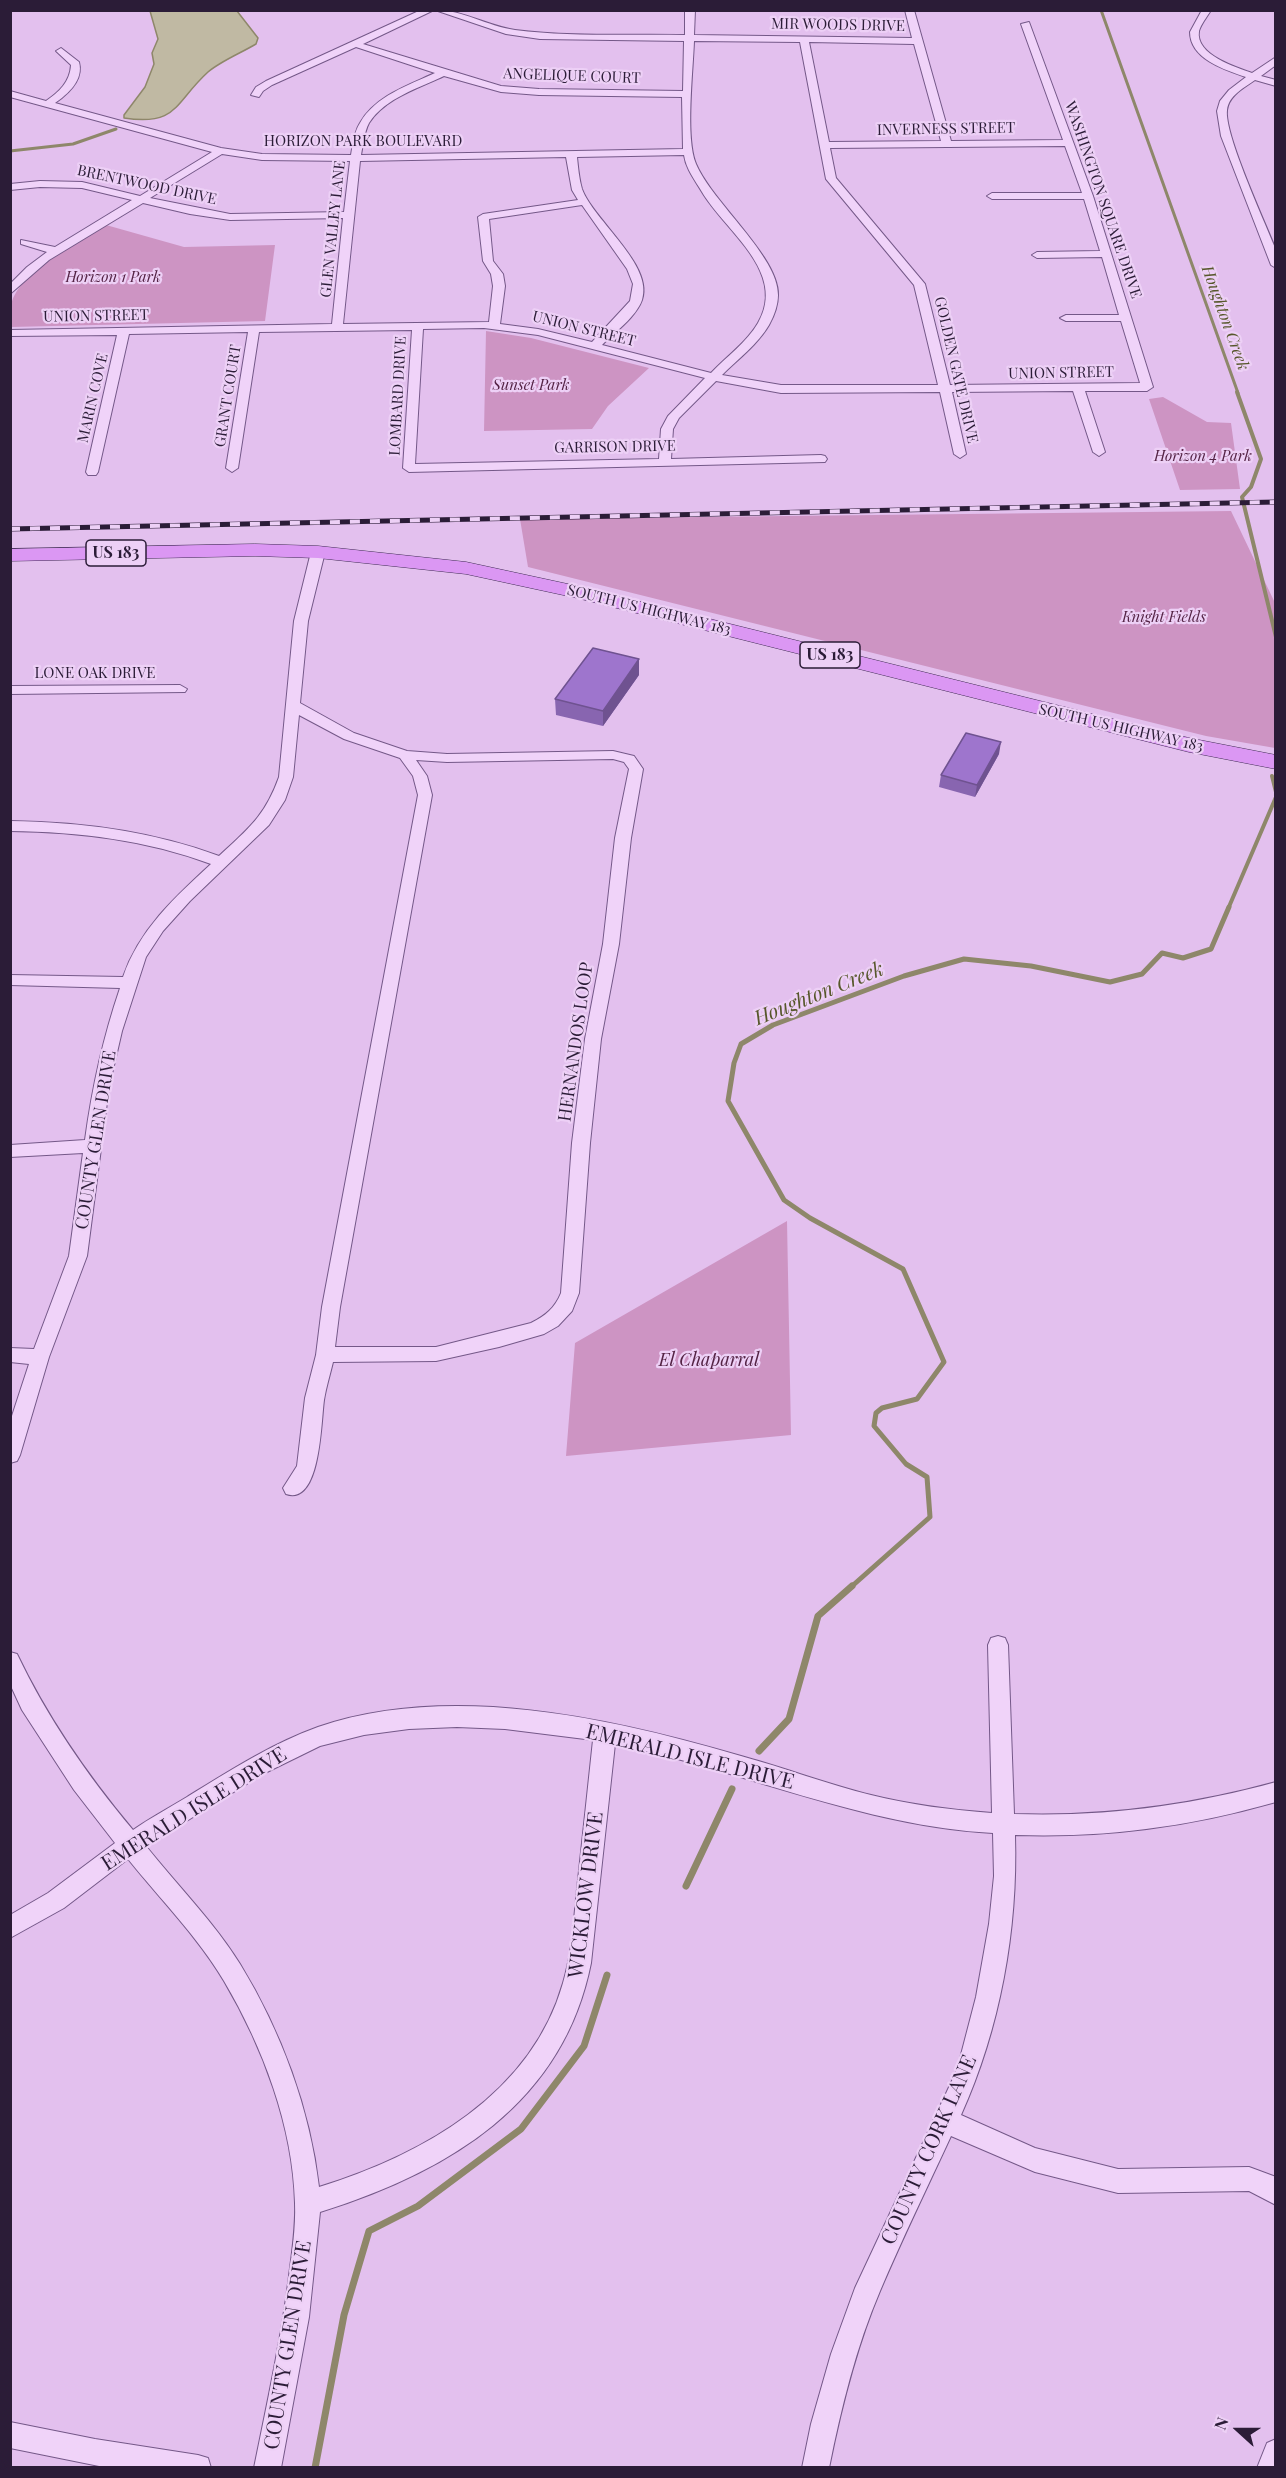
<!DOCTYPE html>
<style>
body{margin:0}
#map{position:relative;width:1286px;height:2478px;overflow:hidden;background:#e3c0ee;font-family:"Playfair Display",serif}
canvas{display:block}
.frame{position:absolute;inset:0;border:12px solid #2b1c37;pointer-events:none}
.north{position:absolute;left:1208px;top:2400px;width:60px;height:60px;-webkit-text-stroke:4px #edd0f6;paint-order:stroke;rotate:291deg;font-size:16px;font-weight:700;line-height:24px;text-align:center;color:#2b1c37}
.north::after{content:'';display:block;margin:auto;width:21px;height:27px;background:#2b1c37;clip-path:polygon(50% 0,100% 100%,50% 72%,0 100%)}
</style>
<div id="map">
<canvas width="1286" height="2478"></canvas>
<div class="frame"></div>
<div class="north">N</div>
</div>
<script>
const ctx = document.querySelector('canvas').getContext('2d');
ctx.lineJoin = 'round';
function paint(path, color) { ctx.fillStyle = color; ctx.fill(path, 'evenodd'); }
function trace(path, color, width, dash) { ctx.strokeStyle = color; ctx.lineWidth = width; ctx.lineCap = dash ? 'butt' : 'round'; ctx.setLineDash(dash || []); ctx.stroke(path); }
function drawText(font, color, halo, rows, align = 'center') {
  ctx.font = font + ' "Playfair Display",serif'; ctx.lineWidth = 4.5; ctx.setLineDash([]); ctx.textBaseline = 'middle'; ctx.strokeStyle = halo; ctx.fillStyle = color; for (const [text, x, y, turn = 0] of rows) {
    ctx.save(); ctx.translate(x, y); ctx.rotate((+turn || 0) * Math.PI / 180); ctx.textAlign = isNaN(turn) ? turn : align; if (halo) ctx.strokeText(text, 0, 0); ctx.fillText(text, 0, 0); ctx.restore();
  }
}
paint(new Path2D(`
 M106 225 184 247 275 245 265 321 11 327C11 319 9 311 11 304 21 269 77 243 106 225Z
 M486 331 531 338 649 368 608 406 592 429 484 431Z
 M1163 397 1207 422 1231 423 1240 489 1180 490 1149 399Z
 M1231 511 1275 603V748L1206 736 528 567 520 519Z
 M787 1221 791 1435 566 1456 575 1343Z`), '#cd94c3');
const water = new Path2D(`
 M150 11H237L258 38 256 44C241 53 221 61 208 72 174 103 178 126 124 118V115L145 87 154 64 152 53 158 39Z`);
paint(water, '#c0b9a3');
trace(water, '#8e876a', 1.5);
trace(new Path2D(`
 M1101 10 1238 393
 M10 151 73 144 116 129`), '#8e876a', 3);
trace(new Path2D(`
 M1237 392 1261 459 1251 487 1242 497 1276 637
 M1272 776 1276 792
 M1228 909 1276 797`), '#8e876a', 4);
trace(new Path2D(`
 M851 1587 930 1517 927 1477 906 1464 874 1426 876 1413 882 1408 917 1399 944 1362 903 1269 810 1218 784 1200 728 1101 734 1063 741 1044 773 1025 904 976 964 959 1031 966 1110 982 1142 974 1162 953 1183 958 1211 949 1229 907`), '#8e876a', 5);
trace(new Path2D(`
 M759 1751 789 1719 818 1616 852 1586
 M686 1886 732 1789
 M315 2468 344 2315 369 2231 418 2206 521 2129 584 2046 607 1975`), '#8e876a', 7);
const minor = new Path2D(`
 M421 10H434L363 44 501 86 539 89 683 91 684 41 540 39 506 34 435 10C463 10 487 26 515 30 571 37 628 34 685 35V10H695L694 35 912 38 905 10H914L951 141 1063 140 1021 24 1029 22 1093 196 1153 387 1147 391H1085L1105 452 1099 456 1093 452 1073 391 952 392 966 454 960 458 954 454 940 392 781 393 716 381 679 418 673 429 671 459 821 455 825 456 827 459 825 462 409 472 403 468 412 330 259 332 238 468 232 472 226 468 248 332 129 334 98 472 96 475H88L86 472 117 335 10 336V330L332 324 343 218 230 220 190 214 143 203 49 260 10 294V284L27 267 47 252 21 244V240L55 247 132 200 82 188 40 187 10 190V184L40 181 82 182 140 196 212 152 10 97V91L46 101C59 92 70 82 71 65L56 51 61 48 79 62C84 80 68 94 55 103L221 148 262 154 351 155C353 144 354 132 360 123 375 96 409 85 435 73L356 47 272 85 263 91 259 97 251 95 256 87 266 81ZM694 41 800 42 826 179 914 285 938 385H781L722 375C737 360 758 344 769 325 774 316 778 305 778 295 779 257 712 202 696 164 685 138 693 71 694 41ZM809 42 914 44 941 141 829 142ZM444 76 501 92 539 95 682 97 683 149 361 155C363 145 364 132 369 123 385 98 419 88 444 76ZM1065 146 1082 193H992L987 196 992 199H1084L1100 251 1037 252 1032 255 1037 258 1102 257 1119 315H1066L1060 318 1066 321H1121L1140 383 950 385 925 284 836 178 830 148ZM222 154 262 160 350 161 344 212 230 214 150 198ZM684 155C686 169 695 180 702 192 725 231 788 272 758 323 747 342 726 357 711 373L602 345C615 332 636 317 642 300 654 265 594 221 582 189 579 179 578 167 577 157ZM566 157 572 190 578 200 483 214 478 217 483 261 491 274 493 286 489 322 343 324 360 161ZM582 205 627 269 633 284 630 301 592 342 538 329 500 324 505 286 503 274 493 261 489 219ZM484 328 538 335 705 378 668 416 661 429 659 459 415 464 423 329Z
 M1202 10H1211C1207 17 1201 24 1199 31 1195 55 1236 67 1252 73L1276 57V65L1261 76 1276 80V86L1255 80C1244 88 1229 95 1227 110 1224 134 1265 222 1276 250V268L1271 265 1221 136 1217 111 1220 101 1229 90 1246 77C1225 70 1190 59 1190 32Z
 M318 548 325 552 308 621 300 703 354 733 407 751 447 754 613 751 634 756 643 769 631 838 619 944 601 1039 590 1143 579 1293 572 1311 558 1326 544 1334 499 1347 436 1361 333 1362C330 1375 326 1387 324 1400 321 1420 321 1506 286 1494L283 1488 297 1466 305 1398 316 1355 322 1307 418 795 413 776 400 758 344 739 299 715 293 777 285 800 269 825 190 901 163 931 146 957 122 1031 109 1087 87 1256 49 1357 20 1455 17 1461 10 1463V1422L29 1364 10 1362V1348L34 1349 69 1256 83 1153 10 1157V1145L85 1140C92 1088 103 1038 120 988L10 985V975L123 977C139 930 175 897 211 864 146 840 80 832 10 831V821C82 822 152 831 219 856 249 828 265 816 279 777L294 621 311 552ZM613 759 624 762 629 769 615 838 603 944 585 1039 572 1143 561 1293C555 1308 545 1316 531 1323L436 1347H335L340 1307 432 795 427 776 416 760 447 762Z
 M180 685 187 689 185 692 10 694V686Z
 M998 1636 1005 1638 1008 1645 1014 1814C1104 1817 1189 1806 1276 1782V1802C1188 1827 1106 1838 1015 1835 1018 1930 1000 2029 961 2115L1035 2148 1118 2169 1249 2167 1276 2177V2205L1249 2191 1118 2193 1035 2172 951 2136C927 2188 902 2239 880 2291 856 2347 841 2408 829 2468H802L811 2424 831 2354 855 2288 957 2070 976 1997 989 1924 994 1876 993 1833C862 1826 742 1770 615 1744L591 1963C563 2104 448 2172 320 2212L309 2317 281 2468H254C267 2404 281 2340 289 2276 292 2252 296 2228 295 2203 293 2126 263 2047 224 1981 198 1937 160 1899 128 1859L64 1908 10 1938V1915L48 1893 115 1843 74 1790 22 1710 10 1684V1652L17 1654C48 1719 87 1775 133 1830 150 1818 169 1808 187 1797 229 1771 271 1744 318 1727 450 1682 612 1718 741 1756 785 1768 827 1784 871 1795 911 1805 952 1810 992 1813L988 1645 991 1638ZM457 1727 505 1729 593 1740C588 1787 583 1833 578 1880 574 1914 573 1950 563 1983 531 2095 422 2155 319 2187 310 2109 281 2031 240 1964 214 1922 177 1885 146 1846L263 1774 320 1746 364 1735 409 1729Z
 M10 2422 95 2439 198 2455 208 2458 211 2468H109L10 2448Z
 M1276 2439V2468H1257L1267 2443Z`);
const primary = new Path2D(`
 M255 544 318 546 466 562 577 586 1189 738 1276 755V769L1189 752 577 598 466 574 318 558 255 556 10 561V549Z`);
trace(minor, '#745888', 2);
trace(primary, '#412c55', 1);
paint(minor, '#f0d3f9');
paint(primary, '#db97f3');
const rail = new Path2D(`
 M10 529 1276 502`);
trace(rail, '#2b1c37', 5);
trace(rail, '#edd0f6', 4, [10]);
paint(new Path2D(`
 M639 675 603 726 556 715 555 699Z
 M999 754 975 797 939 787 941 775Z`), '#8865b0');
paint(new Path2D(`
 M639 659V675L603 726V711Z
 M1001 742 999 754 975 797 977 785Z`), '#6f5290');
const building = new Path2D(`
 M593 648 639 659 603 711 555 699Z
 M966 733 1001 742 977 785 941 775Z`);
paint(building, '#9e75cd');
trace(building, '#6f5290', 1.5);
drawText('15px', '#2b1c37', '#edd0f6', [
 ["MIR WOODS DRIVE",838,25,1],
 ["ANGELIQUE COURT",572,76,2],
 ["INVERNESS STREET",946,129,-1],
 ["HORIZON PARK BOULEVARD",363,141],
 ["BRENTWOOD DRIVE",147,185,12],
 ["WASHINGTON SQUARE DRIVE",1103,200,71],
 ["GLEN VALLEY LANE",333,229,-84],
 ["UNION STREET",96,316,-1],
 ["UNION STREET",584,329,14],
 ["GOLDEN GATE DRIVE",956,370,77],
 ["UNION STREET",1061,373,-1],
 ["GRANT COURT",228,396,-81],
 ["LOMBARD DRIVE",398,396,-87],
 ["MARIN COVE",93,398,-77],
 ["GARRISON DRIVE",615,447,-1],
 ["SOUTH US HIGHWAY 183",649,610,14],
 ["LONE OAK DRIVE",95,673],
 ["SOUTH US HIGHWAY 183",1121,728,13]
]);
drawText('italic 15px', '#542345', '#edd0f6', [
 ["Horizon 1 Park",113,277],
 ["Sunset Park",531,385],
 ["Horizon 4 Park",1203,456],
 ["Knight Fields",1164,617]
]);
drawText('italic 16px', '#57572b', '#edd0f6', [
 ["Houghton Creek",1225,318,70]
]);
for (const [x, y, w] of [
 [116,553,60],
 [830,655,60]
]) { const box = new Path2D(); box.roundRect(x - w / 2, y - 13, w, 26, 4.5); ctx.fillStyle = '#edd0f6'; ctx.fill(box); trace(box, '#2b1c37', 1.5); }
drawText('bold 16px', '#2b1c37', null, [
 ["US 183",116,553],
 ["US 183",830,655]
]);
drawText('18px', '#2b1c37', '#edd0f6', [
 ["HERNANDOS LOOP",576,1042,-82],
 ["COUNTY GLEN DRIVE",96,1140,-81]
]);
drawText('italic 18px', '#542345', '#edd0f6', [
 ["El Chaparral",709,1360]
]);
drawText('italic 20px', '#57572b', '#edd0f6', [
 ["Houghton Creek",819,994,-22]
]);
drawText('21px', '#2b1c37', '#edd0f6', [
 ["EMERALD ISLE DRIVE",690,1757,14],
 ["EMERALD ISLE DRIVE",194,1809,-32],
 ["WICKLOW DRIVE",586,1895,-83],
 ["COUNTY CORK LANE",929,2150,-66],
 ["COUNTY GLEN DRIVE",288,2345,-81]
]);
</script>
